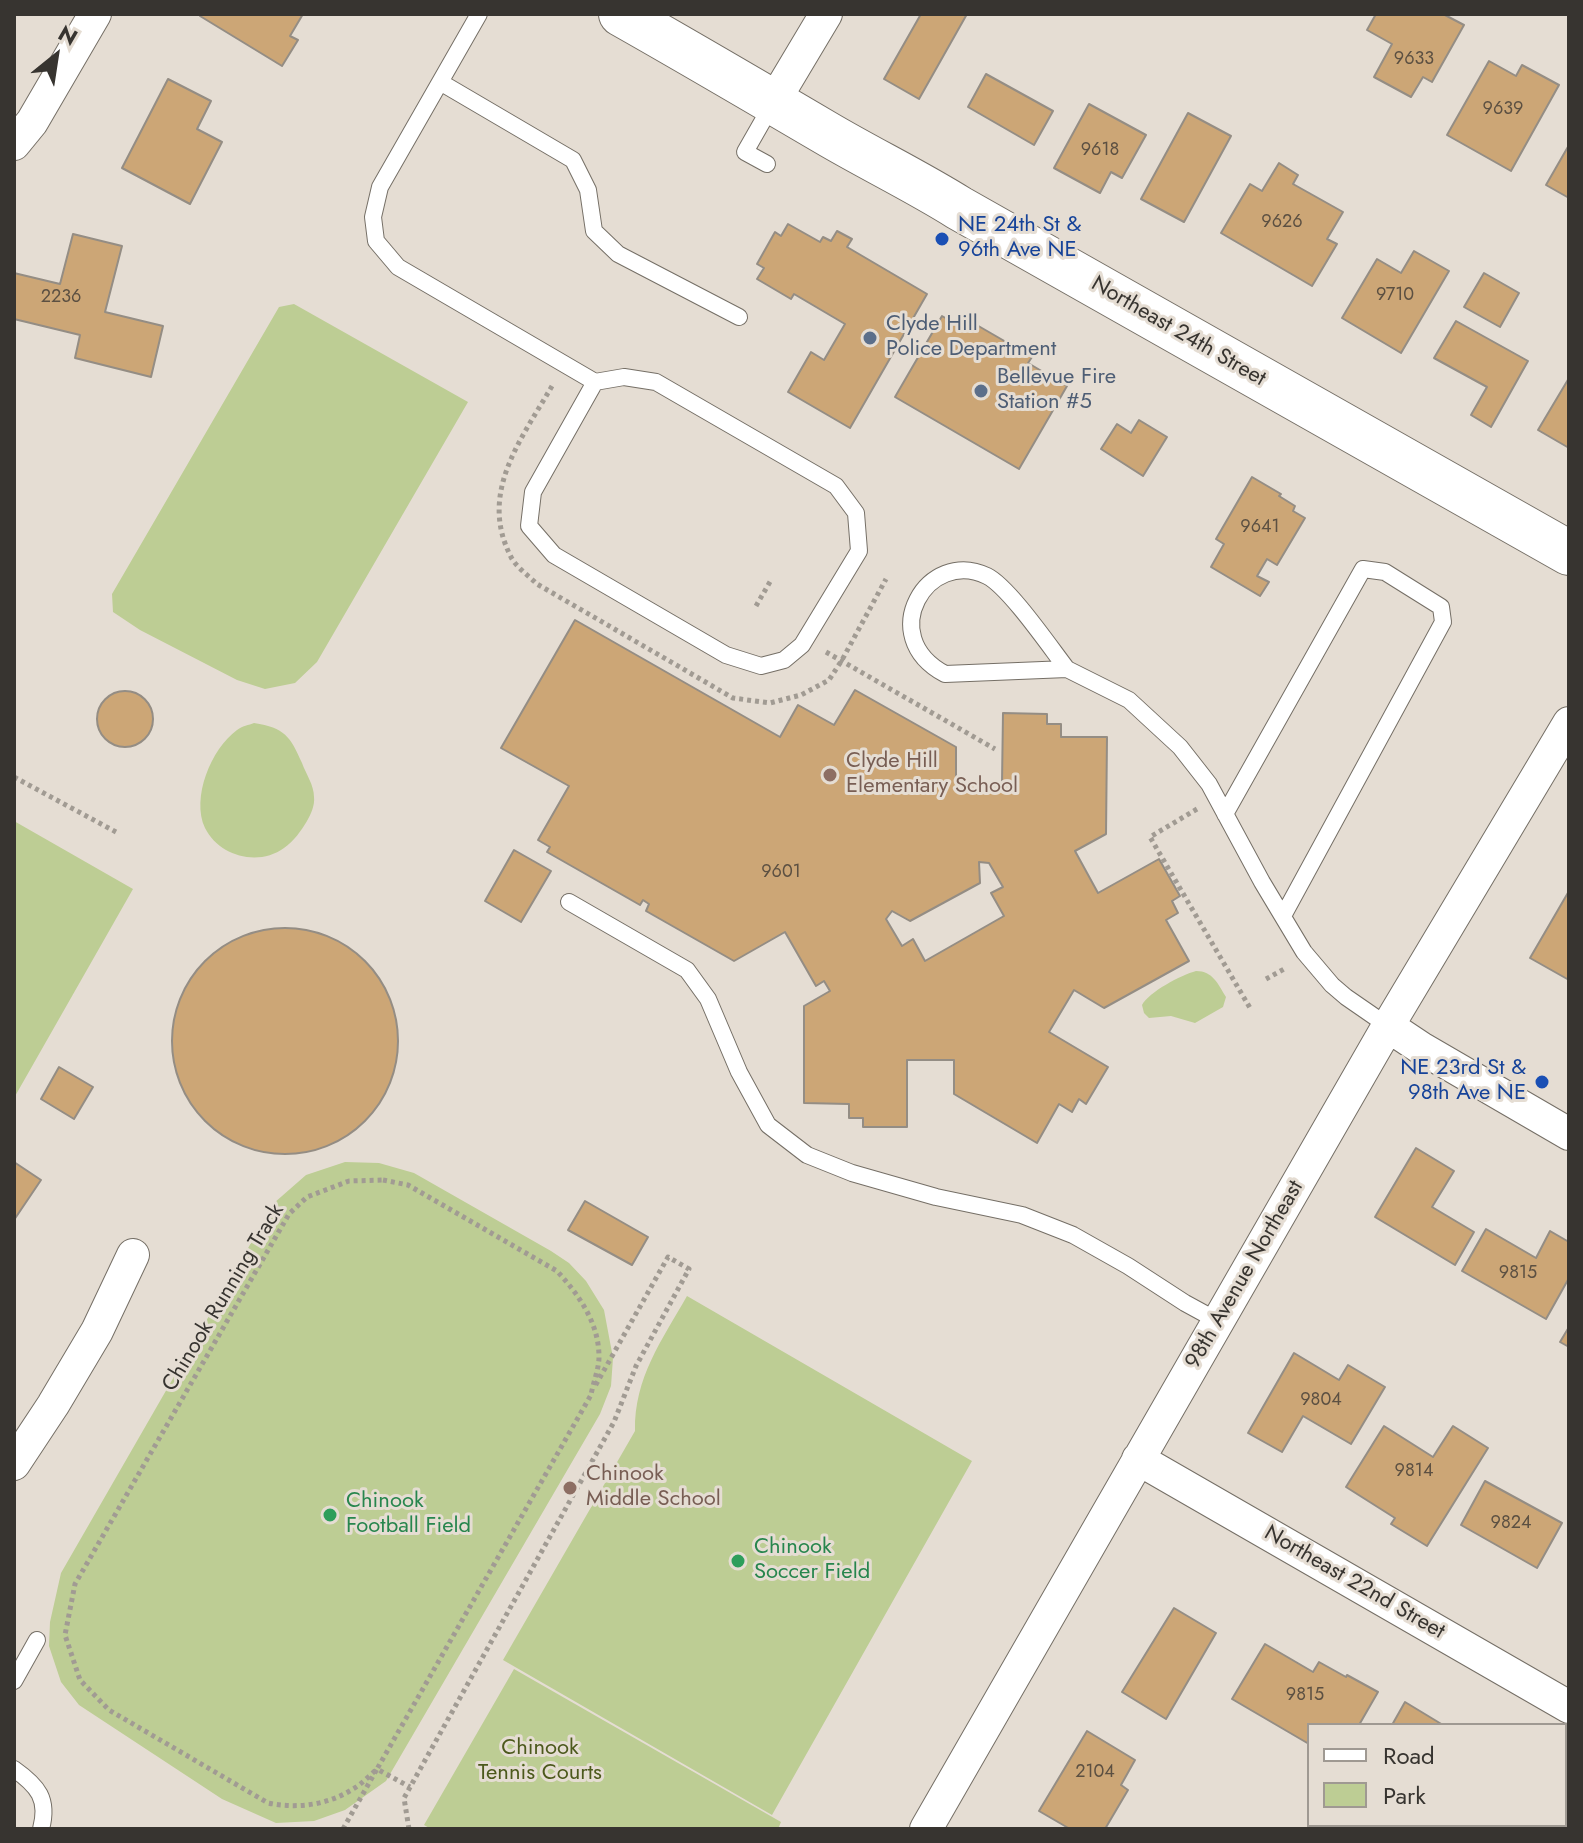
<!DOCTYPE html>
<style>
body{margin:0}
#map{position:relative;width:1583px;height:1843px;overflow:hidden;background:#e5ddd3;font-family:Jost,sans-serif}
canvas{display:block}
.frame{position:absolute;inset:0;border:16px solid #373430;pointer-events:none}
.legend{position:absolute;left:1307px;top:1723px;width:260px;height:104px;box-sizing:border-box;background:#e5ddd3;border:2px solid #9f9992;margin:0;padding:10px 14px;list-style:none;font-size:24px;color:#373430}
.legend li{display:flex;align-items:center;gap:16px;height:40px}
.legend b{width:40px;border:2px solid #9f9992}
.north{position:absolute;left:16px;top:16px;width:80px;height:80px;-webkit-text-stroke:6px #e5ddd3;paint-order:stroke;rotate:30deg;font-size:22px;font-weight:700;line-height:32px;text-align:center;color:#373430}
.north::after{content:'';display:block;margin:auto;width:28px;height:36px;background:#373430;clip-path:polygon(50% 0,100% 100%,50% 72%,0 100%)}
</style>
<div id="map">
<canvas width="1583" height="1843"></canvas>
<div class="frame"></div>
<ul class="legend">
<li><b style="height:10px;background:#fff"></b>Road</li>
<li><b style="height:22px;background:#bdcd94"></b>Park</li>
</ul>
<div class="north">N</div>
</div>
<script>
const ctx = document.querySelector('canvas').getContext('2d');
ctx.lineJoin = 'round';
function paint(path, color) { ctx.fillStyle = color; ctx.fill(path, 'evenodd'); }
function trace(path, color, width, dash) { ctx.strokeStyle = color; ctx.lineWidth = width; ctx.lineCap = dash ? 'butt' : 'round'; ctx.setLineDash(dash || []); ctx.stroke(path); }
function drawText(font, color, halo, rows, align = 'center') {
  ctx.font = font + ' Jost,sans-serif'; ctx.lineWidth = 6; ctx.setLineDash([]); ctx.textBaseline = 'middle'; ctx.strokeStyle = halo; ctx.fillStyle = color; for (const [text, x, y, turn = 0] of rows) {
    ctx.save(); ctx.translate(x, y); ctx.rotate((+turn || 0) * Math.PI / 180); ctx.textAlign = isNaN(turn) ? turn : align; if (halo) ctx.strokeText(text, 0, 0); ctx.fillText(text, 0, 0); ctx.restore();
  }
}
paint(new Path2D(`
 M294 304 468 402 317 662 295 683 265 689 237 680 140 630 113 612 112 594 279 307Z
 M254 723C285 728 290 736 302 763 306 774 314 785 314 797 315 805 311 814 307 821 301 831 294 841 284 848 258 867 219 856 205 828 191 798 211 749 237 730 242 726 249 725 254 723Z
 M14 821 133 889 14 1098Z
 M1196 971C1213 971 1218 984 1226 997L1223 1007 1195 1023 1171 1016 1149 1018 1144 1013 1142 1005C1149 992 1181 975 1196 971Z
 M345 1162 379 1163 414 1173 551 1251 569 1263 586 1281 604 1310 613 1358 611 1386 600 1414 386 1781 345 1810 314 1821 276 1823 222 1799 79 1705 61 1682 49 1646 50 1622 61 1573 274 1203 306 1175Z
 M687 1296 972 1461 772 1815 503 1660 635 1431C634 1378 662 1340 687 1296Z
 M514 1669 781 1822 778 1829H431L424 1825Z`), '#bdcd94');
const building = new Path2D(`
 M202 14H303L290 36 298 40 282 66 200 16Z
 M921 14H967L919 99 884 79Z
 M1376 14H1443L1464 25 1432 82 1423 77 1411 97 1374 77 1392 44 1367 30Z
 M1489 61 1516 76 1522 65 1559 85 1511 171 1447 135Z
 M986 74 1053 111 1034 145 968 107Z
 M168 79 211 101 197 129 222 142 190 204 122 168Z
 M1089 104 1146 135 1122 178 1111 172 1100 193 1054 168Z
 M1188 113 1231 136 1184 222 1141 199Z
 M1569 145V198L1546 185Z
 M1279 163 1298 175 1293 184 1343 212 1327 239 1337 244 1312 286 1221 233 1250 184 1262 191Z
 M788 224 820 242 823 237 831 241 837 231 852 239 847 247 927 294 850 428 788 392 811 352 824 360 845 324 794 294 791 299 757 279 764 268 757 264 775 232 781 236Z
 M73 234 122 246 105 312 163 326 151 377 75 358 80 335 14 319V273L60 284Z
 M1414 251 1449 271 1401 353 1342 318 1377 259 1401 273Z
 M1484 273 1519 293 1500 327 1464 307Z
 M942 316 970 332 975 324 1032 357 1028 363 1067 386 1019 469 895 397Z
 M1456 321 1528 361 1491 427 1471 415 1487 387 1434 358Z
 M1569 378V448L1538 430Z
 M1139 420 1167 437 1143 476 1101 449 1117 424 1131 433Z
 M1252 477 1281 494 1279 496 1295 506 1293 511 1305 518 1277 565 1267 559 1257 576 1269 582 1260 596 1211 567 1224 544 1216 539Z
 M575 620 780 737 798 705 834 725 855 690 956 747V782L1002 783 1003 713 1047 714V724H1061V737H1107L1106 834 1075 851 1098 893 1159 859 1180 896 1172 901 1178 913 1166 920 1189 961 1104 1008 1074 990 1049 1032 1108 1067 1086 1104 1079 1099 1072 1112 1059 1104 1037 1143 954 1094V1060H907V1127H863V1118H849V1104L804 1103V1006L830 991 824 981 816 986 785 932 734 961 646 911 649 904 643 900 640 905 547 852 550 847 538 840 569 786 501 748ZM979 862 989 863 1003 887 991 893 1004 916 925 961 913 939 902 946 886 919 892 911 910 921 980 883Z
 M97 719a28 28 0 1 1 56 0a28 28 0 1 1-56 0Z
 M514 850 551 871 521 922 485 901Z
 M1569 891V980L1530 958Z
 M172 1041a113 113 0 1 1 226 0a113 113 0 1 1-226 0Z
 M59 1067 93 1087 74 1119 41 1099Z
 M1416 1148 1454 1171 1432 1207 1474 1232 1455 1265 1375 1217Z
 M14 1162 41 1180 14 1220Z
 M585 1201 648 1237 632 1265 568 1230Z
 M1486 1229 1536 1258 1550 1231 1569 1242V1278L1546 1319 1462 1271Z
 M1569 1327V1347L1560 1342Z
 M1294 1353 1339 1380 1348 1365 1385 1387 1351 1444 1303 1416 1282 1452 1248 1433Z
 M1384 1426 1433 1457 1453 1426 1488 1448 1427 1546 1391 1524 1395 1518 1346 1487Z
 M1485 1481 1562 1523 1537 1568 1461 1525Z
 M1174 1608 1216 1633 1166 1719 1122 1692Z
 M1265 1644 1313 1672 1319 1662 1346 1677 1347 1675 1378 1692 1359 1725H1309V1744L1232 1699Z
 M1405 1702 1443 1725H1392Z
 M1087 1731 1135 1760 1121 1785 1128 1790 1105 1829H1070L1039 1811Z
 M1569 1811V1829H1485L1479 1825H1565V1817Z`);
paint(building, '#cca676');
trace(building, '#948d84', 2);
const lane = new Path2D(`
 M479 14 380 187 373 217 376 241 398 267 595 382 624 377 656 382 836 486 856 513 859 551 802 645 784 660 761 666 726 655 554 555 529 526 533 492 595 382
 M440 82 573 160 588 190 594 231 618 254 739 317
 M767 164 745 152 773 103
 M1067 669C1050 647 1009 587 987 576 928 547 874 636 945 674L1067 669 1129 700 1180 747 1209 784 1262 882 1304 952 1332 985 1346 997 1388 1026
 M1225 814 1363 569 1385 572 1441 607 1443 622 1283 916
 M569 902 687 970 708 999 739 1072 768 1125 807 1155 852 1173 936 1197 1022 1215 1073 1235 1128 1266 1185 1303 1218 1321
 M14 1681 37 1640
 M14 1769C38 1786 49 1799 41 1829`);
const street = new Path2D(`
 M774 101 826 14
 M14 144 32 122 95 14
 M1388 1026 1421 1048 1569 1134
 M1138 1459 1569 1707
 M14 1464 53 1405 97 1331 133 1255
 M926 1829 1388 1026 1569 723`);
const secondary = new Path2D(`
 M621 14C690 53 758 93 826 133 870 159 916 181 959 208L1569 553`);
trace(lane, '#756f66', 18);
trace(street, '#756f66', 34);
trace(secondary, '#756f66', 46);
trace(new Path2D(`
 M552 386C521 440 478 493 511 557 516 567 529 576 537 584L733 698 770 703 801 695 829 680 842 660 886 579
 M756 606 771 580
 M826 652 995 749
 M14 777 116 832
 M1197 809 1150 837 1250 1008
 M1266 979 1286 968
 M383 1180 408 1185 557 1271C579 1295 599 1323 599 1357 599 1369 593 1383 591 1395L377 1769C370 1775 362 1784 353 1789 328 1805 297 1809 268 1803L109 1710 80 1680 65 1635 75 1584 289 1214 307 1197 349 1181Z
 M343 1829 377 1769 410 1787
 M409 1829 404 1798 614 1422 636 1366 689 1269 668 1257 594 1388`), '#a19b93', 5, [4, 4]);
trace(lane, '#fff', 16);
trace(street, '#fff', 32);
trace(secondary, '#fff', 44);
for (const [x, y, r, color] of [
 [942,239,8,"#1a4fb4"],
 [870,338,8,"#5c6f8a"],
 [981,391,8,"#5c6f8a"],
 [830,775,8,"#8d6e63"],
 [1542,1082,8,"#1a4fb4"],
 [570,1488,8,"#8d6e63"],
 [330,1515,8,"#2e9e5b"],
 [738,1561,8,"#2e9e5b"]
]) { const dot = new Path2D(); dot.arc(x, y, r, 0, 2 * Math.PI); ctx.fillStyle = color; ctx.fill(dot); trace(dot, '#e5ddd3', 3); }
drawText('18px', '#5c5042', null, [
 ["9633",1414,60],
 ["9639",1503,110],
 ["9618",1100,151],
 ["9626",1282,223],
 ["9710",1395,296],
 ["2236",61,298],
 ["9641",1260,528],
 ["9601",781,873],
 ["9815",1518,1274],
 ["9804",1321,1401],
 ["9814",1414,1472],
 ["9824",1511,1524],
 ["9815",1305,1696],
 ["2104",1095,1773]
]);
drawText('22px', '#164399', '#e5ddd3', [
 ["NE 24th St &",958,226],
 ["96th Ave NE",958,251],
 ["NE 23rd St &",1526,1069,"right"],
 ["98th Ave NE",1526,1094,"right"]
], 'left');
drawText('22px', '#4e5e75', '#e5ddd3', [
 ["Clyde Hill",886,325],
 ["Police Department",886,350],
 ["Bellevue Fire",997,378],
 ["Station #5",997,403]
], 'left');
drawText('22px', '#373430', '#e5ddd3', [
 ["Northeast 24th Street",1178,332,30],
 ["98th Avenue Northeast",1245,1275,-60],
 ["Chinook Running Track",224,1298,-59],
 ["Northeast 22nd Street",1354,1583,30]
]);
drawText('22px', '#785e54', '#e5ddd3', [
 ["Clyde Hill",846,762],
 ["Elementary School",846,787],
 ["Chinook",586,1475],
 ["Middle School",586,1500]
], 'left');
drawText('22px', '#27864d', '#e5ddd3', [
 ["Chinook",346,1502],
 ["Football Field",346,1527],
 ["Chinook",754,1548],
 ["Soccer Field",754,1573]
], 'left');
drawText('22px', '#4c591c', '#e5ddd3', [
 ["Chinook",540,1749],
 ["Tennis Courts",540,1774]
]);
</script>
